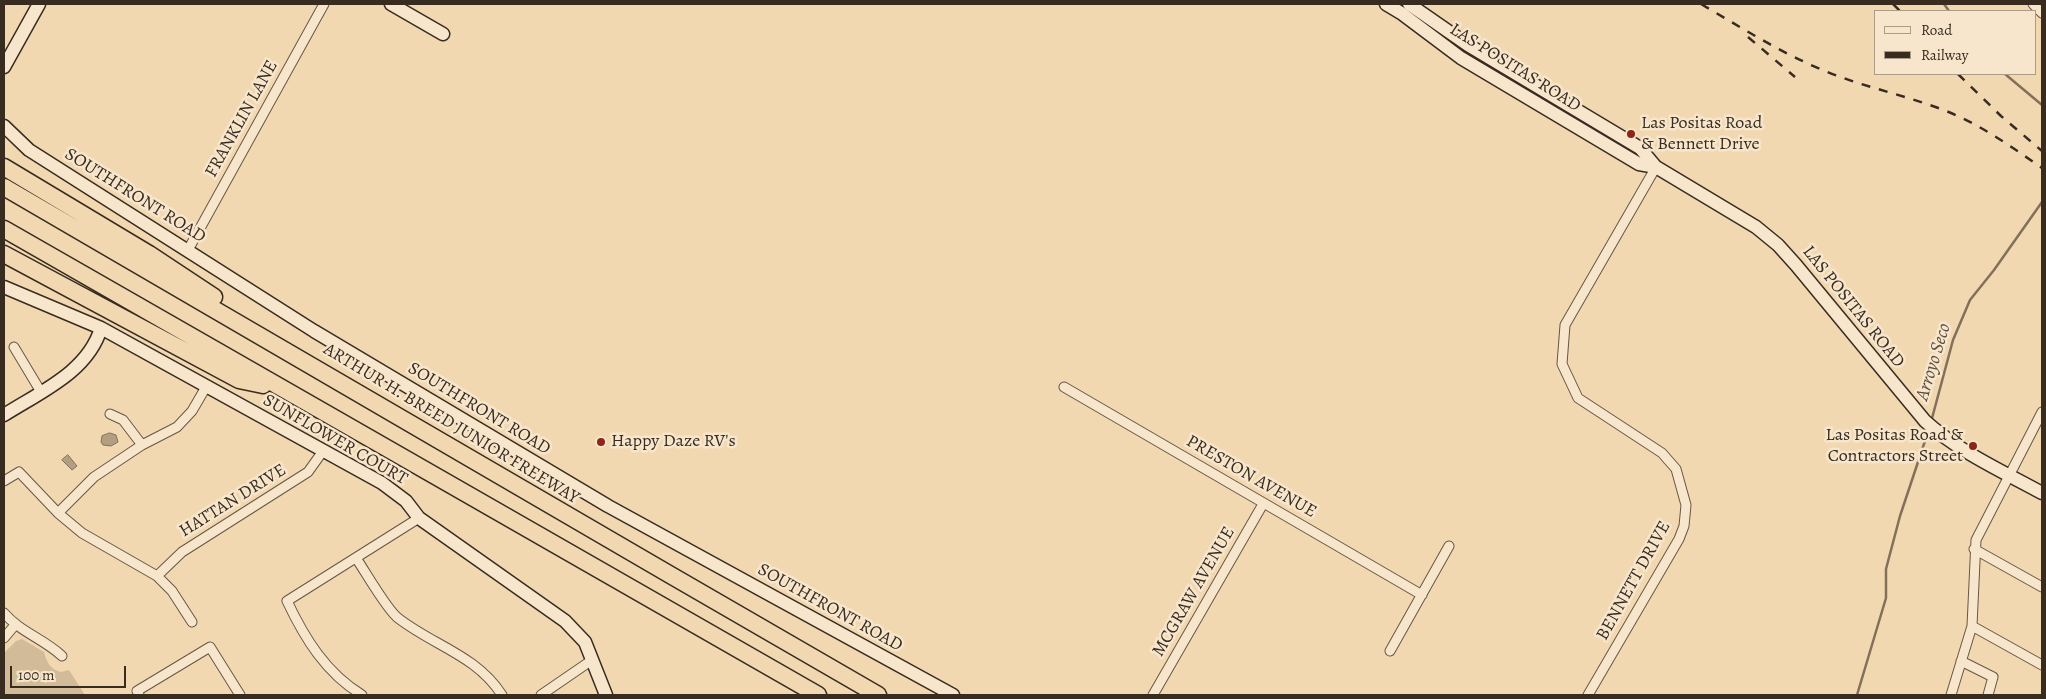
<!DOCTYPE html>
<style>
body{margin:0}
#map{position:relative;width:2046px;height:699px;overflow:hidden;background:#f2d8b1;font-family:Alegreya,serif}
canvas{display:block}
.frame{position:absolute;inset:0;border:5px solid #382c21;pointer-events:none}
.legend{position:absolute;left:1874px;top:10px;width:162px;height:65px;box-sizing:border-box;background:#f7e6cc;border:1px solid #ab9c88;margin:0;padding:6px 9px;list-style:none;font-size:15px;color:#382c21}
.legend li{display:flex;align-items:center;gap:10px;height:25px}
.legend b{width:25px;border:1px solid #ab9c88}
.scale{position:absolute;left:10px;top:666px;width:116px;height:22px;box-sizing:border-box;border:2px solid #382c21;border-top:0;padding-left:6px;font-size:15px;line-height:18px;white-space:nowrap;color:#382c21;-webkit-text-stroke:4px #f7e6cc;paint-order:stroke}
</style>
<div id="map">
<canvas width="2046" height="699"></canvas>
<div class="frame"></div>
<ul class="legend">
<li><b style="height:6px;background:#f7e6cc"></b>Road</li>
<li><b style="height:6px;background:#382c21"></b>Railway</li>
</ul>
<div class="scale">100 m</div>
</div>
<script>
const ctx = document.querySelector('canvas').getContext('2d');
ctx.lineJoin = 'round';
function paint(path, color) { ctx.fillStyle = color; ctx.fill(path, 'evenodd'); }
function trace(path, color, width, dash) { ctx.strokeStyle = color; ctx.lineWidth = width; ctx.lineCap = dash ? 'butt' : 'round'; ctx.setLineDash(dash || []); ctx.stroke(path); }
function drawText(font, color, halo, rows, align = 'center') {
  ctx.font = font + ' Alegreya,serif'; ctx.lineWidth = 5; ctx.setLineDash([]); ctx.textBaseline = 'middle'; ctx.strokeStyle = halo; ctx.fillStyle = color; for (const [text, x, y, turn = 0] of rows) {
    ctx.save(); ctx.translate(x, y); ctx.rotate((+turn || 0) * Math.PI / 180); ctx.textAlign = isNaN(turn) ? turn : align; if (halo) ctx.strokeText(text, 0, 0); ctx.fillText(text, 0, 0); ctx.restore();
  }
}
paint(new Path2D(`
 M22 639 44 652C47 663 50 669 61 672L69 670 85 695H4V653L16 641Z`), '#d2bb99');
const water = new Path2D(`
 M110 433 116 435 118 442 111 446 103 445 101 442 102 436Z
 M68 455 77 466 72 470 62 460Z`);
paint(water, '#b39e80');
trace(water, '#82705a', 1);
trace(new Path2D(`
 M1944 4 1949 11
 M2005 74 2042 105
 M1931 422 1953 340 1970 300 1994 270 2042 202
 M1857 695 1886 598V569L1900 516 1929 429`), '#82705a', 2.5);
const street = new Path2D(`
 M2033 4 2042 13
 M188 250 324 4
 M14 347 41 392
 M1064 387 1422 595
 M110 414 123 420 142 445
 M4 481 19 472 58 513 82 533 157 576 172 591 192 622
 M58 513 94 477 142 445 177 427 192 411 206 387
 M1974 549 2042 587
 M356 558C365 571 387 610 398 618 434 646 476 655 502 695
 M157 576 182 552 308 472 323 451
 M4 613C20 632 44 639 62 656
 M1972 626 2042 665
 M4 638 15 625
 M1390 651 1449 546
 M1961 661 1993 677 1988 695
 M139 695 137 691 210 647 240 695
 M362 695C326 673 305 639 287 601L419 518
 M541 695 592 660
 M1153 695 1263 504
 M1588 695 1679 539 1684 526 1686 505 1676 469 1662 453 1578 398 1562 364 1565 325 1656 167
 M1951 695 1972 626 1976 540 2042 412`);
const secondary = new Path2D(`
 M391 4 443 34
 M1386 4 1401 13 1461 58 1639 164 1656 167
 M1409 4 1468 45 1640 148 1656 167 1756 227 1778 245 1796 265 1925 421C1959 452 2002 471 2042 493
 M4 67 39 4
 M4 126 29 150 314 331 608 506 953 695
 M4 287 101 328 382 483 406 501 419 518 565 621 585 642 606 695
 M4 415C40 392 88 372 101 328`);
const highway = new Path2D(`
 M4 167 149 254 214 297
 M4 187C296 356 586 527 878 695
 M4 229 818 695
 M4 254 239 380 263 385`);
trace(street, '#665745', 11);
trace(secondary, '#382c21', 15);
trace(highway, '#382c21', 19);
trace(street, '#f7e6cc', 9);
trace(secondary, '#f7e6cc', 12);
trace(highway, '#f2d8b1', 16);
trace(new Path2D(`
 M1701 4C1742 28 1781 53 1825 71 1866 88 1910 96 1951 113 1984 127 2013 148 2042 168
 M1893 4 1900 11
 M1748 37 1795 77
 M1958 74 2001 116 2042 151`), '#382c21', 2.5, [9, 9]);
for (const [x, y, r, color] of [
 [1631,134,5,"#8f2418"],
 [601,442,5,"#8f2418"],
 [1973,446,5,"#8f2418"]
]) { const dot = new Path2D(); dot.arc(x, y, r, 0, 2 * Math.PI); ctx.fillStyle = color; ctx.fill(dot); trace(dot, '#f7e6cc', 2); }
drawText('18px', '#382c21', '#f7e6cc', [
 ["LAS POSITAS ROAD",1515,68,32],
 ["FRANKLIN LANE",242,119,-61],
 ["SOUTHFRONT ROAD",135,196,32],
 ["LAS POSITAS ROAD",1853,307,51],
 ["SOUTHFRONT ROAD",479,409,31],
 ["ARTHUR H. BREED JUNIOR FREEWAY",451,424,31],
 ["SUNFLOWER COURT",335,440,30],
 ["PRESTON AVENUE",1251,477,30],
 ["HATTAN DRIVE",233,501,-32],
 ["BENNETT DRIVE",1634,581,-61],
 ["MCGRAW AVENUE",1194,592,-60],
 ["SOUTHFRONT ROAD",830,608,29]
]);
drawText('18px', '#382c21', '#f7e6cc', [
 ["Las Positas Road",1641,124],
 ["& Bennett Drive",1641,145],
 ["Las Positas Road &",1963,436,"right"],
 ["Contractors Street",1963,457,"right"],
 ["Happy Daze RV's",611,442]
], 'left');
drawText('italic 19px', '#5d4e3e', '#f7e6cc', [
 ["Arroyo Seco",1934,362,-73]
]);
</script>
